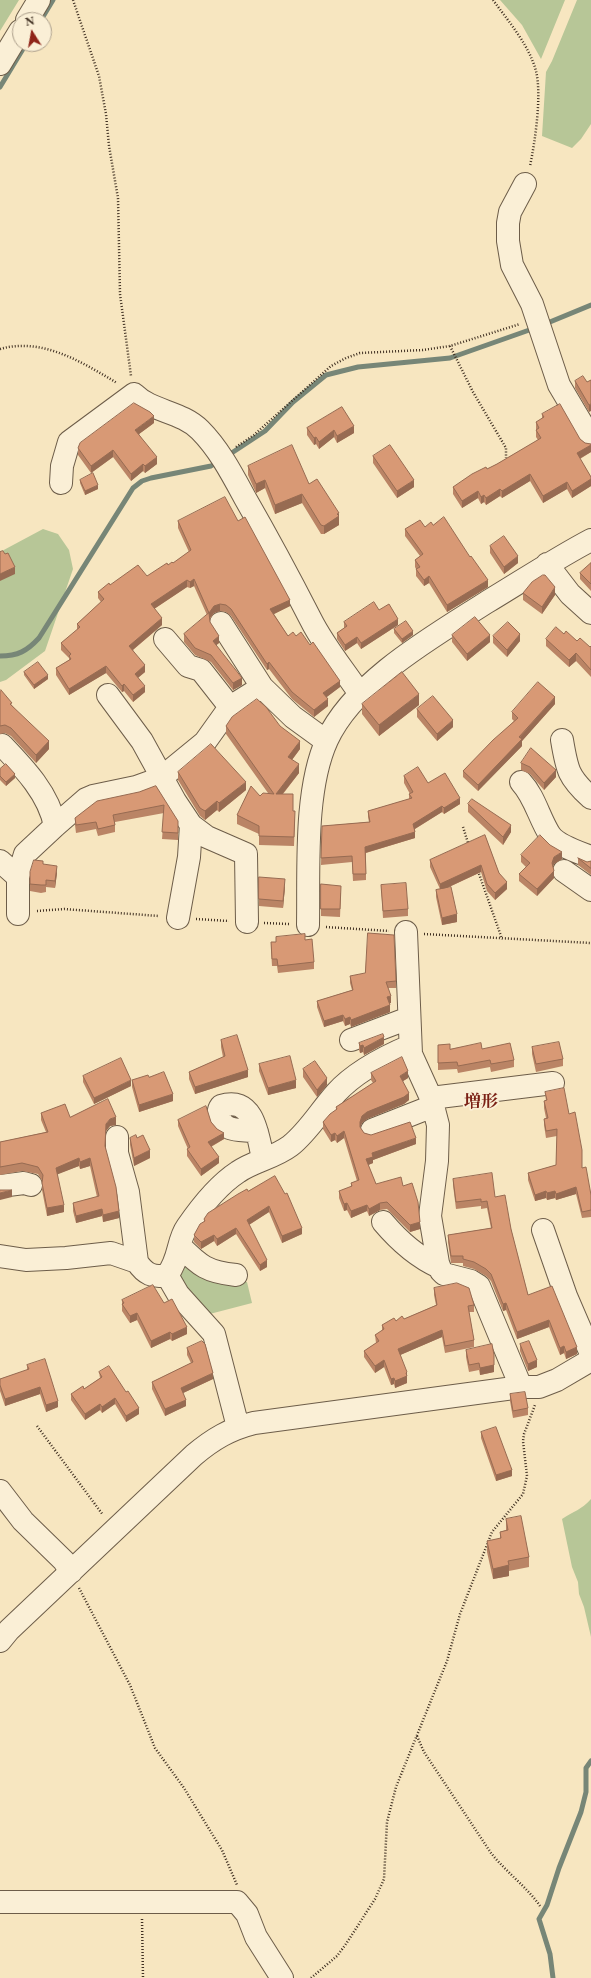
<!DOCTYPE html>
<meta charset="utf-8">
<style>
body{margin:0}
#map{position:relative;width:591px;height:1978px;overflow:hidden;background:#f7e6c0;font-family:"EB Garamond",serif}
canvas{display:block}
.north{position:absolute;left:12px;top:12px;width:40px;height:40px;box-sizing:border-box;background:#faefd6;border:1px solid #afa28e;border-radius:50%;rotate:349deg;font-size:11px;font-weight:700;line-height:16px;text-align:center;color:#3f2f21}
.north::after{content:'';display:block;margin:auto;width:14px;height:18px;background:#8f2418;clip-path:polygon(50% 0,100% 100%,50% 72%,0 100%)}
</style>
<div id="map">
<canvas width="591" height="1978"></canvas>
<div class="north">N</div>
</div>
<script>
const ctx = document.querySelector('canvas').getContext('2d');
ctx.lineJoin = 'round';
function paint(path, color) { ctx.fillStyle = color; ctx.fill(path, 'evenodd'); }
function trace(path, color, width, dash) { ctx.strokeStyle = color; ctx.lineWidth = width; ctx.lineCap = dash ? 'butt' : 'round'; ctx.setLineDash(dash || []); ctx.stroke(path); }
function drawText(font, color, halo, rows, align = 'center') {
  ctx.font = font + ' "EB Garamond","Noto Serif JP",serif'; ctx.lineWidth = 3.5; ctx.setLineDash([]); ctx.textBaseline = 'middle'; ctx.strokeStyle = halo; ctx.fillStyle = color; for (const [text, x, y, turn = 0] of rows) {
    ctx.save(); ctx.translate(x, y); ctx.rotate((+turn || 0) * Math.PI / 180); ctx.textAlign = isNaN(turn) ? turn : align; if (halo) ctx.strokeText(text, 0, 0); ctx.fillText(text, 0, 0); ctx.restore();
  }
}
paint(new Path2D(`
 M0 0H19L0 31Z
 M500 0H565L541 59 522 25Z
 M577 0H591V124L581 139 572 148 542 136 546 72 552 61Z
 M43 529 58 534 69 550 73 569 45 651 6 680 0 682V552Z
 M182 1255 219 1278 247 1282 252 1303 202 1316 178 1289Z
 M591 1499V1637L584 1607 579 1594 578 1582 572 1567 562 1519C574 1511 581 1510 591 1499Z`), '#b7c697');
trace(new Path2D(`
 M41 20 53 0
 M0 87 26 44
 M545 324 591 305
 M227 456 265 431 293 402 326 375 358 367 450 358 535 328
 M0 656C18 656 27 651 39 638L133 488 142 481 151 478 211 466 219 461
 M553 1978 550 1954 539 1919 547 1905 559 1868 581 1812 586 1792V1768L591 1761`), '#778677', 5);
const minor = new Path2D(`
 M27 20 39 0
 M0 64 20 31
 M525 184 510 212 508 223V241L512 265 532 304 559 385 591 439
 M61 483 62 466 69 442 134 394C152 412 181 411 200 430 219 449 232 474 245 498 268 538 290 579 311 620 324 646 344 670 360 694
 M547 564 570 594 591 613
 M221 623 262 687
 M165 639 188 666 201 670 230 707
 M108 695 142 741 175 801 191 825 189 857 178 918
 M562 740C567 770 568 777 591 798
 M2 745C24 768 49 794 55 826
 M521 782C535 797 539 818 550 835 558 846 578 852 591 857
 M191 825 207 837 246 854 247 922
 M0 861 18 877
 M564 871 591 890
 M18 914V877L25 854 55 826 86 799 93 796 136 787 161 778 205 742 230 707 262 687 293 717 326 741
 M308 925C309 870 304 790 327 740 354 681 434 636 487 602 522 581 555 559 591 540
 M406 932 411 1054 431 1098 438 1125 437 1161 430 1216 438 1263 441 1271 444 1274 471 1281 479 1286 521 1387
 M351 1040 409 1018
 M431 1098 553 1083
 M372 1130 433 1106
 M257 1132C244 1129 224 1133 220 1118 218 1113 218 1110 221 1106 254 1095 258 1136 263 1159
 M117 1137V1153L128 1192 137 1262C145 1274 153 1278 167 1275 180 1259 177 1241 187 1227 200 1208 218 1185 238 1172 254 1161 274 1158 290 1146 308 1132 320 1111 336 1093 355 1072 384 1057 410 1046
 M0 1186 24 1183 31 1185
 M383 1222C399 1241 417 1257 439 1267
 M543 1230 566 1296 591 1354
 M180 1246C200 1266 207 1272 236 1275
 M0 1256 26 1260 66 1258 111 1253 137 1262
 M167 1275 178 1294 214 1334 238 1427
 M0 1491 23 1521 64 1561 71 1572
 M0 1641 9 1630 194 1455C213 1439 230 1429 254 1423L521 1387H539L557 1380 591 1360
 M0 1902H237L247 1914 256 1937 282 1978`);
trace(minor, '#6d5d49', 24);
trace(new Path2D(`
 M73 0 99 76 106 114 109 146 118 198 120 294 131 376
 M493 0C509 22 529 45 536 71 542 95 535 142 530 166
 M450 346 473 392 506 448V458
 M0 349C42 337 82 362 117 383
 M236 447 254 435 331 366 346 358 360 353 423 350 450 346 520 324
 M463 827 469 846
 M478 871 502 939
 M37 911 64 909 159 916
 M196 919 229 921
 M264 923 289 924
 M326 927 389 931
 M424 934 591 943
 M37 1426 103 1515
 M79 1588 130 1685 155 1748 184 1788 206 1824 222 1850 237 1885
 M417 1736 424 1752 491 1853C506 1872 528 1888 540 1906
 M142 1919 143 1978
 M311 1978 337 1956 346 1944 375 1899 384 1879 387 1822 396 1787 447 1661 460 1614 492 1532 523 1494 527 1476 523 1441 524 1434 535 1405`), '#3f2f21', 2.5, [1, 2]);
trace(minor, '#faefd6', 22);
paint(new Path2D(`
 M591 380 589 412 575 388V381L587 382Z
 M342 407 354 433 337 443 334 437 319 449 316 444 314 445 307 435V428Z
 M542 414 580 439 585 443 591 444V452L580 459 591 477V486L572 498 567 489 543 503 530 481 502 498 500 496 486 505 484 502 481 504 478 498 462 508 453 494V487L497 464 538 440 536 437V422L542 419Z
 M154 423 139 434 157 464 145 473 143 471 131 481 113 457 91 473 78 455V448Z
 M373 456 414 487 397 498 373 463Z
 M248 466 309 484 339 522V525L324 534H321L302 503 275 514 265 488 256 493 248 475Z
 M80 480 98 489 85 495 80 483Z
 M178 521H238L290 606 274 614 288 636H296L340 687 326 697 328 706 314 717 292 699 269 669 267 670 231 616 226 612 220 611 214 613 210 619V622L219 643 216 645 242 685 233 690 211 662 195 655 184 642V634L207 615 194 586 190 588 187 587 154 609 162 625 133 650 145 672 138 678 145 692 133 702 124 691 122 692 106 673 69 695 56 675V668L69 660V658L61 650V643L77 630V624L101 602 98 598V592L110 585 147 576 168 565 173 563 189 552 178 528Z
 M425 527 488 587 447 612 429 583 424 586 416 576V569L415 567V560L420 556 405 536V529Z
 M490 546 518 563 504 574 490 553Z
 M591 563V591L580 579V573Z
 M523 593 555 595 542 614 523 600Z
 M379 610 398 625 361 649 357 643 345 651 337 639V633L344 628V622Z
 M394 629 413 635 402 643 394 633Z
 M564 634 590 647 591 646V677L576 661 569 667 546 646V639Z
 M452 635 490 642 467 661 452 642Z
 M493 636 520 641 507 657 493 643Z
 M24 672 48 679 34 689 24 675Z
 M0 691 49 749 36 763 11 736 5 733 0 734Z
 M362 704 419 705 379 736 362 714Z
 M555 704 522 741V746L478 791 463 777V771L514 721 512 719V712Z
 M417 709 453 727 437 741 417 717Z
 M226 726H280L300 749 292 760 299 773 283 794 293 811 295 820 294 846 259 845V834L237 824V815L268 793 226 734Z
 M521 763 556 777 544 790 530 774 521 770Z
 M0 769 15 778 6 786 0 780Z
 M178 772 246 790 219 812 217 810 205 820 200 816 178 780Z
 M404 776 428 783 460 804 444 814 442 812 415 829V838L366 853V880L353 881 352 862 321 865 322 826 369 822 368 817V811L409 799V794H410L404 783Z
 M156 786 178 828V840L162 839 164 813 115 822V832L98 836 96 829 76 833 75 825V818L139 792Z
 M468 804 511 832 503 845 468 812Z
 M485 835 499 873 507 889 495 900 487 891 481 872 447 888 457 922 442 925 436 897V890L440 889 430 867V860Z
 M521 855 562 859 554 864 553 867 554 878 537 896 519 881V874L526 867 521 862Z
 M578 858 587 862 591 861V875L578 865Z
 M43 864 57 873 55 888 46 887V892L41 893 30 891V872Z
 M259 877 285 887 283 908 259 906Z
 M321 884 341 893 340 917 321 916Z
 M381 885 408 909V916L383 918Z
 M276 937 305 940 314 962V969L278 973 277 966H272L271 949V942H276Z
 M350 976 396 981V988H388L391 1003H389L390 1012 351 1027 350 1024 345 1026 343 1021 324 1027 317 1007V1001L352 990 350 983Z
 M221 1040 248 1077 195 1094 189 1079V1072L223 1057 221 1047Z
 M359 1043 384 1044 364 1055 363 1052 360 1053 359 1050Z
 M438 1045 450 1049H482L514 1060V1067L491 1072 490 1067 458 1073 457 1069 438 1070Z
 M532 1047 563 1059V1066L536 1072 532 1054Z
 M259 1064 296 1088 268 1095 259 1071Z
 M303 1069 327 1085 317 1097 303 1077Z
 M371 1073 408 1078 403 1081 409 1100 404 1104 367 1119 362 1123 360 1127 364 1133 371 1135 416 1144 373 1160V1163L368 1165 376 1184 403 1186 420 1229 410 1232 387 1209 380 1210 369 1216 367 1211 351 1218 347 1210 344 1211 339 1198V1191L351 1187V1183L357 1181 344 1138 337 1143 335 1140 331 1142 323 1129V1122L336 1110V1107L373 1083 371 1080Z
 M83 1076 131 1086 94 1104 83 1082Z
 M149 1077 173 1101 139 1112 132 1087V1080Z
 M545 1092 569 1114 582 1168 591 1195V1217L582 1218 576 1194 556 1200 555 1198 547 1200 546 1198 535 1201 528 1180V1173L556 1165 557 1136 546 1138 544 1125V1119L546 1118 544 1108V1101H546Z
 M41 1113 116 1125 110 1126 106 1131 105 1147 119 1218 103 1222 102 1216 76 1223 73 1211V1203L97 1197 90 1166 80 1169 79 1166 57 1174 64 1212 47 1216 42 1190V1181L38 1174 22 1171 0 1175V1142L46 1132 41 1120Z
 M178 1120 211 1122 217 1129 224 1139 211 1147 219 1163 201 1176 187 1156V1149H188L178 1126Z
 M130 1138H137L150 1158 134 1166 130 1145Z
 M275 1176 302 1234 282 1243 269 1212 249 1225 267 1267 260 1271 236 1234 217 1246 214 1241 201 1249 194 1242V1235L204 1222V1219Z
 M453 1179 495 1197 511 1229 528 1295 577 1354 566 1359 564 1353 560 1355 549 1327 517 1339 506 1310 503 1311 491 1281 486 1276 474 1269 463 1266V1263H451L448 1242V1235L491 1228 487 1208 481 1209V1206L456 1209 453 1185Z
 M434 1288 474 1305V1312H469L474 1340V1347L445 1353 442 1337 400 1355 407 1379V1383L395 1388 394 1384 391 1385 384 1367 375 1373 364 1357V1351L376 1343 375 1335 382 1331V1325L404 1319 436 1305 434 1295Z
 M122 1300 164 1303 187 1334 172 1341 170 1339 151 1348 137 1320 130 1323 122 1311Z
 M520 1344 537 1367 528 1371 520 1351Z
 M187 1348 213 1379 183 1393 186 1406 165 1416 152 1389V1382L191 1363 187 1355Z
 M466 1350 494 1362V1372L480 1375 479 1370 469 1372 466 1357Z
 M27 1365 58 1407 46 1412 40 1394 5 1406 0 1391V1379L27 1370Z
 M99 1372 139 1414 126 1422 115 1404 102 1413 100 1410 85 1420 71 1400V1394L84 1389 100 1378Z
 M510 1394 528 1408V1415L513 1418 510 1401Z
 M481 1432 512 1476 496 1481 481 1438Z
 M506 1519 529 1557V1567L509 1571V1576L493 1579 487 1552V1541L500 1539V1532L506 1530Z`), '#ba8465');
paint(new Path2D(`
 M591 404V411L589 412V405Z
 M154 416V423L135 437V430Z
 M354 426V433L337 443V436Z
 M334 430V437L319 449V442Z
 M316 437V444L314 445V438Z
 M591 445V452L577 460V453Z
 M113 450V457L91 473V466Z
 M157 457V464L145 473V466Z
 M143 464V471L131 481V474Z
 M530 474V481L502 498V491Z
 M591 479V486L572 498V491Z
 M265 480V488L256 493V484Z
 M414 480V487L397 498V491Z
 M567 482V489L543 503V496Z
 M98 485V489L85 495V491Z
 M500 489V496L486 505V498Z
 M478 491V498L462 508V501Z
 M302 494V503L275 514V505Z
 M484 495V502L481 504V497Z
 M339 513V525L324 534V526Z
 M518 556V563L504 574V567Z
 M15 567V574L0 581V574Z
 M429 576V583L424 586V580Z
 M194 579V586L190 588V582Z
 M187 580V587L151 611V604Z
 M488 580V587L447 612V605Z
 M555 587V595L542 614V607Z
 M290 600V606L270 616V609Z
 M220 604V611L214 613 209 619V613L214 606Z
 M162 618V625L129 653V646Z
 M398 619V625L361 649V643Z
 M413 631V635L402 643V639Z
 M520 634V641L507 657V650Z
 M490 635V642L467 661V654Z
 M219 636V643L213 648V641Z
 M357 637V643L345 651V645Z
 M576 653V661L569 667V660Z
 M269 662V669L267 670V664Z
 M145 665V672L135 680V674Z
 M106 666V673L69 695V689Z
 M48 675V679L34 689V685Z
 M242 678V685L233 690V683Z
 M340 681V687L323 700V693Z
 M124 684V691L122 692V686Z
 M145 686V692L133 702V695Z
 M419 694V705L379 736V725Z
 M555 697V704L522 741V746L478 791V785Z
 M328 699V706L314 717V710Z
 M453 720V727L437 741V734Z
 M49 741V749L36 763V755Z
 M300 741V749L288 765V757Z
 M299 764V773L276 802V794Z
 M556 770V777L544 790V783Z
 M15 774V778L6 786V782Z
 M246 782V790L219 812V803Z
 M460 798V804L444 814V808Z
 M217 801V810L205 820V811Z
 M442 806V812L413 830V824Z
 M511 825V832L503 845V837Z
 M415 832V838L365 853V847Z
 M562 852V859L554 864 552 870V863L554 857Z
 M481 865V872L440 891V884Z
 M57 866V873L55 888V881Z
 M554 871V878L537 896V889Z
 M285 879V887L283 908V901Z
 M507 882V889L495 900V893Z
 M457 914V922L442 925V918Z
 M391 996V1003L387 1004V997Z
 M390 1005V1012L351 1027V1020Z
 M343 1015V1021L324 1027V1021Z
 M350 1017V1024L345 1026V1019Z
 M384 1037V1044L364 1055V1048Z
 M363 1045V1052L360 1053V1046Z
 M248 1070V1077L195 1094V1087Z
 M408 1071V1078L400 1083V1076Z
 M327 1078V1085L317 1097V1090Z
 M131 1080V1086L94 1104V1098Z
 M296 1080V1088L268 1095V1088Z
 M409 1093V1100L404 1104 367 1119 362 1123 360 1129V1122L362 1116 367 1112Z
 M173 1094V1101L139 1112V1105Z
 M116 1117V1125L110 1126 106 1131 105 1153 106 1124 110 1119Z
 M344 1131V1138L337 1143V1136Z
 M224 1133V1139L208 1148V1142Z
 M335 1133V1140L331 1142V1135Z
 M416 1138V1144L373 1160V1163L366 1166V1159L372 1153Z
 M150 1150V1158L134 1166V1158Z
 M219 1157V1163L201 1176V1169Z
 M79 1158V1166L56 1175V1168Z
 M90 1158V1166L80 1169V1162Z
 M576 1187V1194L556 1200V1194Z
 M12 1190V1197L0 1200V1193Z
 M546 1191V1198L535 1201V1195Z
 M555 1191V1198L547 1200V1193Z
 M347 1203V1210L344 1211V1204Z
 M380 1203V1210L369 1216V1209Z
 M64 1205V1212L47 1216V1208Z
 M367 1205V1211L351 1218V1211Z
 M269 1206V1212L247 1226V1220Z
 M102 1209V1216L76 1223V1216Z
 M119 1211V1218L103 1222V1215Z
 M420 1222V1229L410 1232V1225Z
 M236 1228V1234L217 1246V1239Z
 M302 1228V1234L282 1243V1236Z
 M214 1235V1241L201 1249V1242Z
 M267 1260V1267L260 1271V1265Z
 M506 1303V1310L503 1311V1304Z
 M137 1313V1320L130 1323V1316Z
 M549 1320V1327L517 1339V1332Z
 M187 1327V1334L172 1341V1334Z
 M442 1330V1337L398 1356V1349Z
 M170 1332V1339L151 1348V1341Z
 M564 1346V1353L560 1355V1348Z
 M577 1347V1354L566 1359V1352Z
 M494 1355V1372L480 1375V1368Z
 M384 1360V1367L375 1373V1366Z
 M537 1360V1367L528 1371V1364Z
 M407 1372V1383L395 1388V1381Z
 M213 1373V1379L181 1394V1388Z
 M394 1378V1384L391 1385V1379Z
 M40 1387V1394L5 1406V1399Z
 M115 1398V1404L102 1413V1407Z
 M186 1400V1406L165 1416V1409Z
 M58 1401V1407L46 1412V1405Z
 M100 1404V1410L85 1420V1414Z
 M139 1408V1414L126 1422V1416Z
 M512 1470V1476L496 1481V1475Z
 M509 1565V1576L493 1579V1569Z`), '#976b52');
const building = new Path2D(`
 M583 376 587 382 591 380V404L589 405 575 381Z
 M134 403 150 412 154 416 135 430 157 457 145 466 143 464 131 474 113 450 91 466 78 448 80 443Z
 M560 404 580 439 585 443 591 444V445L577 453 591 477V479L572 491 567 482 543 496 530 474 502 491 500 489 486 498 484 495 481 497 478 491 462 501 453 487 472 474 486 467 487 469 497 464 541 438 536 430 539 428 536 422 544 417 542 414Z
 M342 407 354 426 337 436 334 430 319 442 316 437 314 438 307 428Z
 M292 445 309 484 317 479 339 513 337 514 339 516 324 526 321 525 302 494 275 505 265 480 256 484 248 466Z
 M390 445 414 480 397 491 373 456Z
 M93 473 98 485 85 491 80 480Z
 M225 497 238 521 245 517 290 600 270 609 288 636 293 632 296 636 301 632 310 645 313 642 340 681 323 693 328 699 314 710 292 692 269 662 267 664 231 609 226 605 220 604 214 606 209 613 194 579 190 582 187 580 151 604 162 618 129 646 145 665 135 674 145 686 133 695 124 684 122 686 106 666 69 689 56 668 71 659 69 656 71 654 61 643 80 627 77 624 104 599 98 592 109 583 110 585 138 565 147 576 167 563 168 565 172 562 173 563 191 550 178 521Z
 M444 517 470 557 471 556 488 580 447 605 429 576 424 580 416 569 420 567 415 560 423 554 405 529 420 520 425 527 431 522 433 525Z
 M504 536 518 556 504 567 490 546Z
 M3 551 5 554 8 553 15 567 0 574V552Z
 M591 563V584L580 573Z
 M543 575H545L555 587 542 607 523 593 532 582Z
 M374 602 379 610 389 604 398 619 361 643 357 637 345 645 337 633 347 626 344 622Z
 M209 613 210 622 219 636 213 641 242 678 233 683 211 655 195 648 184 634Z
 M475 617 490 635 467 654 452 635Z
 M406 621 413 631 402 639 394 629Z
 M508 622 520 634 507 650 493 636Z
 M556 627 564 634 566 631 577 641 580 638 590 647 591 646V670L576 653 569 660 546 639Z
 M38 662 48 675 34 685 24 672Z
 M402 672 419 694 379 725 362 704Z
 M538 682 555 697 519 737 522 739 478 785 463 771 493 740 518 718 512 712Z
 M1 690 12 703 10 704 49 741 36 755 11 728 5 725 0 726V691Z
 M433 696 453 720 437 734 417 709Z
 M257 699 266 707 280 726 300 741 288 757 299 764 276 794H293V811H295L294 837 259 836V826L237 815 251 786 260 796 263 793 274 794 226 726 232 717Z
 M211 744 246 782 219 803 217 801 205 811 200 808 178 772Z
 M531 748 556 770 544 783 530 767 521 763Z
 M6 764 15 774 6 782 0 776V769Z
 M418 767 428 783 445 773 460 798 444 808 442 806 413 824 415 832 365 847 366 874H353L352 856 321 858 322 826 370 822 368 811 412 798 409 794 413 792 404 776Z
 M156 786 178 821V833L162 832 164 805 113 815 115 825 98 829 96 822 76 825 75 818 97 801 139 792Z
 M472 799 511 825 503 837 468 804Z
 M485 835 499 873 507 882 495 893 487 884 481 865 440 884 430 860Z
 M540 835 550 845 562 852 554 857 552 863 554 871 537 889 519 874 530 863 521 855Z
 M578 858 587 862 591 861V868Z
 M34 860 43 861V864L57 866 55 881 46 880V885H41L30 884V872Z
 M259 877 285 879 283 901 259 899Z
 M406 883 408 909 383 911 381 885Z
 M321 884 341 886 340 909H321Z
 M451 887 457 914 442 918 436 890Z
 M368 933 394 935 396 981 386 982 391 996 387 997 390 1005 351 1020 350 1017 345 1019 343 1015 324 1021 317 1001 353 990 350 976 365 973Z
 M305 934V940L312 939 314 962 278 966 277 959H272L271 942H276V937Z
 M383 1034 384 1037 364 1048 363 1045 360 1046 359 1043Z
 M237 1035 248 1070 195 1087 189 1072 225 1056 221 1040Z
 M559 1042 563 1059 536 1064 532 1047Z
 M481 1043 482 1049 510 1043 514 1060 491 1064 490 1060 458 1066 457 1062 438 1063V1045L450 1044V1049Z
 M290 1056 296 1080 268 1088 259 1064Z
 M402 1057 408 1071 400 1076 409 1093 404 1097 367 1112 362 1116 360 1122V1127L364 1133 371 1135 410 1122 416 1138 372 1153 373 1157 366 1159 376 1184 401 1177 403 1186 412 1183 418 1202 420 1222 410 1225 387 1202 380 1203 369 1209 367 1205 351 1211 347 1203 344 1204 339 1191 352 1186 351 1183 359 1180 344 1131 337 1136 335 1133 331 1135 323 1122 330 1114 337 1109 336 1107 376 1081 371 1073Z
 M121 1058 131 1080 94 1098 83 1076Z
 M315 1061 327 1078 317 1090 303 1069Z
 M164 1072 173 1094 139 1105 132 1080 148 1075 149 1077Z
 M564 1088 569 1114 575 1112 582 1150V1168L586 1167 591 1195V1210L582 1212 576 1187 556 1194 555 1191 547 1193 546 1191 535 1195 528 1173 556 1165 557 1129 546 1131 544 1119 548 1118 544 1101 547 1100 545 1092Z
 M108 1099 116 1117 110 1119 106 1124 105 1146 116 1187 119 1211 103 1215 102 1209 76 1216 73 1203 99 1196 90 1158 80 1162 79 1158 56 1168 64 1205 47 1208 42 1183 43 1175 38 1167 22 1163 0 1167V1142L48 1132 41 1113 65 1104 70 1117Z
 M206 1106 211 1122 217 1129 224 1133 208 1142 219 1157 201 1169 187 1149 190 1147 178 1120Z
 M136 1135 137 1138 143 1135 150 1150 134 1158 130 1138Z
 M492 1173 495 1197 505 1195 511 1229 528 1295 552 1286 577 1347 566 1352 564 1346 560 1348 549 1320 517 1332 506 1303 503 1304 491 1274 486 1269 474 1262 463 1259V1256H451L448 1235 492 1228 487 1201 481 1202V1199L456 1202 453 1179Z
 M275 1176 285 1194 287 1193 302 1228 282 1236 269 1206 247 1220 267 1260 260 1265 236 1228 217 1239 214 1235 201 1242 194 1235 200 1224 205 1221 204 1219 208 1213 238 1194 247 1189 248 1191Z
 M0 1190H12L0 1193Z
 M457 1283 469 1288 474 1305 468 1306 474 1340 445 1346 442 1330 398 1349 407 1372 406 1373 407 1376 395 1381 394 1378 391 1379 384 1360 375 1366 364 1351 379 1341 375 1335 384 1329 382 1325 394 1318 396 1321 402 1316 404 1319 437 1305 434 1288Z
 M153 1285 164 1303 172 1299 187 1327 172 1334 170 1332 151 1341 137 1313 130 1316 122 1304 124 1303 122 1300Z
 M202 1341 205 1344 213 1373 181 1388 186 1400 165 1409 152 1382 193 1362 187 1348Z
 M529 1341 537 1360 528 1364 520 1344Z
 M492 1344 494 1355V1365L480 1368 479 1363 469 1365 466 1350Z
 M45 1359 58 1401 46 1405 40 1387 5 1399 0 1385V1379L29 1369 27 1365Z
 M109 1366 126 1392 128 1391 139 1408 126 1416 115 1398 102 1407 100 1404 85 1414 71 1394 83 1386 84 1389 102 1377 99 1372Z
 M525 1392 528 1408 513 1411 510 1394Z
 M496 1427 512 1470 496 1475 481 1432Z
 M521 1516 529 1557 508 1561 509 1565 493 1569 487 1541 501 1538 500 1532 508 1530 506 1519Z`);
paint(building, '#d89975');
trace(building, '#976b52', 1);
drawText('bold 17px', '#7a1f14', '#faefd6', [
 ["増形",481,1102]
]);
</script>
